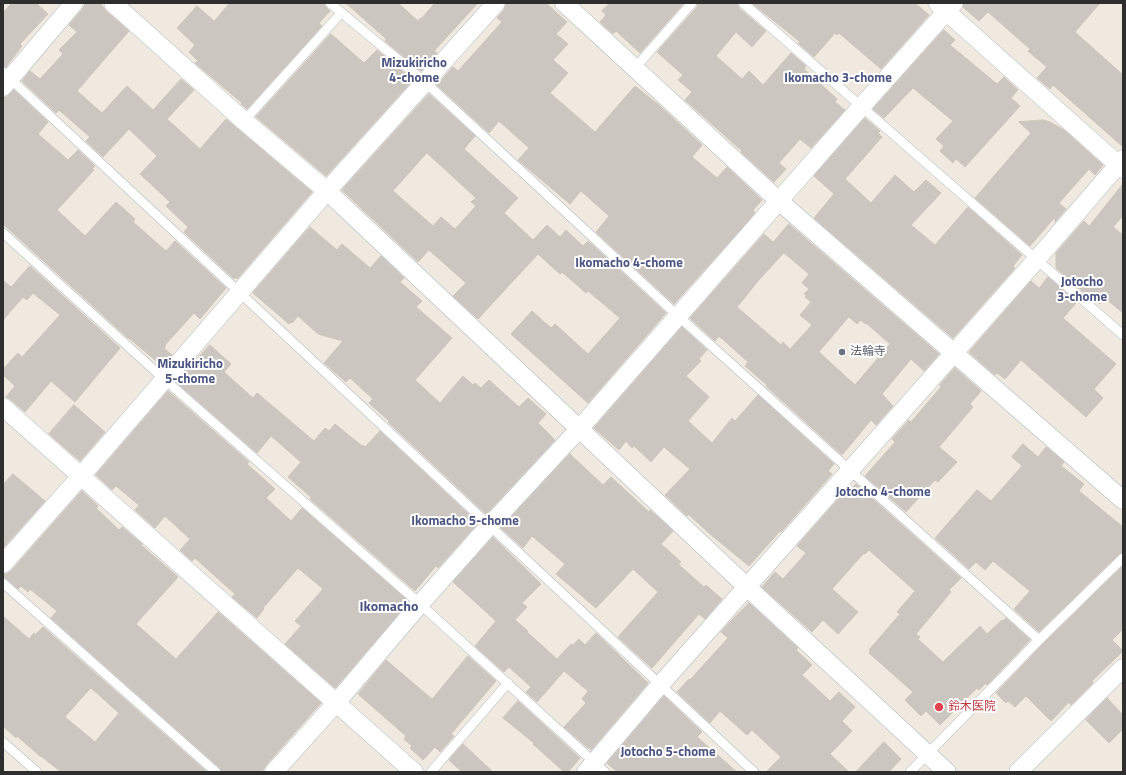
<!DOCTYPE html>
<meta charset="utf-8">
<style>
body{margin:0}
#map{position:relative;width:1126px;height:775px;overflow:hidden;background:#f0e9e0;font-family:"Titillium Web",sans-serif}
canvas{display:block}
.frame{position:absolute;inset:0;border:4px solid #2e2e2e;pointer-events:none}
</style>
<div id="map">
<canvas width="1126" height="775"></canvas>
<div class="frame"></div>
</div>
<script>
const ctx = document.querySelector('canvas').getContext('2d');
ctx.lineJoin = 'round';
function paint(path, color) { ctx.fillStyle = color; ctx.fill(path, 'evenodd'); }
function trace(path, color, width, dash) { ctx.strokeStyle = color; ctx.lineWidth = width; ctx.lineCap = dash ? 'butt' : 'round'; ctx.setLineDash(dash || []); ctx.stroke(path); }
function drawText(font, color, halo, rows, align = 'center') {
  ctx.font = font + ' "Titillium Web","Noto Sans JP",sans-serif'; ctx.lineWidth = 4; ctx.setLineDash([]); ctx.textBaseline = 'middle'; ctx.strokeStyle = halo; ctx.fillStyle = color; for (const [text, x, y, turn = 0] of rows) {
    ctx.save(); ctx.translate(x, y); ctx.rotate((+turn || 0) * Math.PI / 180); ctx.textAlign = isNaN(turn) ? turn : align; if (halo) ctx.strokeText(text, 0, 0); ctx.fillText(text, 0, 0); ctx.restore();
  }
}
const building = new Path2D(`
 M12 3H36L48 14 20 44 22 46 6 67 3 66V13Z
 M86 3H100L106 11 129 31 77 91 102 113 127 86 153 110 181 79 194 90 167 119 200 149 226 119 312 192 237 279 235 277 234 279 184 232 188 227 166 206 170 202 140 174 157 156 129 129 103 157 86 141 90 137 59 110 56 113 22 81 30 71 40 79 63 54 59 50 77 32 69 25 82 10Z
 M230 3H324L326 7 330 11 319 23 322 26 247 109 241 104 242 103 195 63 198 61 189 52 195 45 177 28 197 6 214 21Z
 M346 3H398L418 21 420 18 421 19 435 3H478L434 51 437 53 421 71 385 41 386 39Z
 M506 3H546L567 22 556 34 568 44 553 60 568 73 550 93 595 132 635 86 660 106 702 145 692 157 717 178 727 167 762 200 753 210 755 212 749 220 674 304 596 232 609 216 581 191 570 204 518 160 529 148 499 121 489 133 437 85 453 67 458 71 502 22 497 18 504 10Z
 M610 3H684L640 53 616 31 613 34 600 22 606 15 602 11Z
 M698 3H737L739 8 766 31 752 47 736 32 716 56 742 79 749 71 763 85 791 53 806 66 804 69 837 99 835 102 845 110 811 148 800 139 779 163 786 169 774 182 741 152 742 151 685 100 692 92 678 80 683 75 657 52 697 7Z
 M752 3H915L929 15 881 69 839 33 837 35 835 33 814 57 798 43 800 42Z
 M964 3H1100L1075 32 1123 75V147L1053 85 1050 89 1037 78 1047 67 1028 51 1030 49 988 12 979 21 963 7Z
 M944 30 955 40 950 45 997 84 1004 77 1018 90 1011 98 1020 106 965 167 956 159 953 163 940 151 944 146 936 139 953 121 913 88 884 118 873 109Z
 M331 34 364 63 377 50 413 80 326 176 256 117Z
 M14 90 48 122 38 134 68 160 78 150 95 166 92 169 94 170 57 210 85 236 116 202 135 219 133 222 166 251 175 241 226 288 200 319 194 313 165 345 166 346 164 348 172 355 162 366 129 338H128L3 224V97H7Z
 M429 94 475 136 464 149 518 198 504 213 533 240 547 225 560 237 566 230 583 246 588 241 666 313 588 403 511 334 532 311 551 328 555 324 588 354 620 318 588 291 586 293 562 272 560 274 538 254 478 319 453 296 466 283 429 250 418 262 342 190ZM427 153 476 198 471 202 476 206 455 229 441 217 433 226 393 191Z
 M865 118 880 131 878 133 882 137 845 179 871 203 895 175 914 192 926 180 941 193 911 225 935 245 968 207 1022 255 1013 266 1015 268 953 338 814 218 834 194 814 176Z
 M1043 120 1050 122 1064 130 1103 165 1095 175 1089 169 1059 203 1066 209 1055 222V217L1030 246 975 198 1031 133 1019 122Z
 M1123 184V216L1113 227 1123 235V313L1105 298 1100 304 1086 291 1084 293 1056 268V253L1082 223 1084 221 1089 226Z
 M789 224 939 354 924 371 911 359 882 394 893 406 876 425 871 420 842 455 766 386 767 385 745 366 748 362 719 336 715 341 690 318 764 234 773 242ZM784 253 809 274 802 283 809 289 804 294 807 296 805 297 811 302 800 315 812 325 790 349 783 342 781 345 737 307 758 281ZM849 317 857 324 861 320 865 324 866 323 890 344 855 385 819 352Z
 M310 227 337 250 342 244 370 268 381 256 404 278 400 282 422 301 416 307 452 338 415 380 440 403 463 376 473 385 475 383 481 388 489 380 519 407 528 398 546 414 538 423 555 440 486 514 388 422 389 421 369 403 373 399 350 378 346 382 324 363 343 341 318 334 298 316 292 323 291 322 289 324 253 293Z
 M30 266 120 348 75 402 51 381 25 412 10 399 6 397 15 386 3 375V369L18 353 22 357 60 315 33 293 27 300 23 297 3 320V280L11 287Z
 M1048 277 1077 302 1063 318 1116 364 1094 389 1103 398 1086 417 1021 360 1005 379 997 373 995 375 969 352 1031 281 1039 288Z
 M682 327 707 350 699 359 701 361 686 376 709 397 688 421 712 443 732 418 735 421 758 395 834 464 828 471 832 474 781 532 780 531 749 566 710 534 688 514 687 516 665 495 690 469 664 447 651 462 634 446 632 448 626 441 619 450 594 428Z
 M210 345 231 364 224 372 253 398 257 393 314 441 325 428 329 431 335 424 362 446 363 445 365 447 380 431 478 523 438 568 436 566 415 591 310 499 312 498 288 477 301 462 271 436 257 453 176 382Z
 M955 368 981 391 970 404 973 407 939 447 957 462 938 482 935 480 906 512 865 476 895 442 892 439 909 420 911 422 941 387 940 385Z
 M168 391 249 462 247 464 275 489 266 498 291 521 302 508 407 600 398 610 400 612 335 688 285 644 301 626 295 621 323 589 298 568 263 608 264 609 257 618 232 597 235 594 195 558 192 561 180 550 190 539 165 516 155 528 135 510 139 505 116 486 112 490 96 475Z
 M74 405 105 432 80 461 49 434Z
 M1023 444 1038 457 1046 447 1051 451 1064 462 1061 466 1084 484 1079 491 1123 527V552L1119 554 1039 632 1014 609 1030 591 993 561 985 570 976 562 969 569 935 538 977 490 991 501 1022 466 1012 457Z
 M570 454 603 485 611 477 636 500 649 512 650 510 673 531 661 544 681 562 678 564 704 587 706 585 722 599 705 619 699 614 652 668 618 637 658 592 633 569 596 608 556 574 565 564 532 536 523 548 501 528Z
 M13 474 45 501 3 548V485Z
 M856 484 961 578 949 590 951 592 916 634 920 637 918 639 943 662 980 626 987 634 1002 620 1003 621 1006 618 1030 640 987 685 986 683 979 690 977 688 940 725 926 711 921 716 905 700 913 692 869 653 871 651 869 650 900 614 897 612 915 591 869 550 865 554 864 553 832 589 858 612 838 634 823 620 812 632 762 587 775 572 783 579 806 553 797 546 848 488 850 490Z
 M82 491 98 506 96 508 119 530 122 527 142 544 141 545 178 577 136 624 176 659 218 612 321 703 266 765 262 772H222L220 768 51 618 57 611 30 589 28 592 21 586 18 589 7 579 3 577V574H7L11 571Z
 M493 537 541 584 522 603 527 607 515 620 528 631 527 632 557 659 571 644 573 645 579 639 585 645 596 633 648 683 591 750 589 747 588 748 564 727 586 703 582 699 588 691 564 671 537 702 526 692 531 687 509 667 504 672 475 646 496 621 453 582Z
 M1123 566V629L1112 640 1123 651 1092 681 1093 683 1071 705 1069 702 1051 721 1026 696 1015 707 1008 701 1006 703 996 693 1043 644Z
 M749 603 798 648 796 650 812 665 802 675 830 701 839 692 855 707 842 721 852 731 830 754 849 772H766L781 757 752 730 747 735 720 711 710 723 677 692 689 679 690 680 728 638 721 632Z
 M3 616 29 639 34 633 35 635 43 627 207 772H61L41 756V757L17 736 16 738 3 726ZM91 688 119 713 95 742 65 717Z
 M468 656 496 681 457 727 451 734 454 736 440 752 435 747 423 760 410 748 412 746 404 739 406 736 358 694 386 660 432 699Z
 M664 696 702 732 697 737 737 772H617L607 763Z
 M1107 698 1123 715V729L1109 743 1086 720Z
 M518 701 580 758 568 772H564L533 744 534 743 503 718Z
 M884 742 901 759 889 772H856Z
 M463 744 493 772H462L449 760Z`);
paint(building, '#cbc6bf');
trace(building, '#ccc5b9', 1);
const service = new Path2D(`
 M330 3 426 83 677 315 1039 640
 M743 3 1123 335
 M635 68 692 3
 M3 72 754 772
 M244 121 341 13
 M3 233 164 379 420 604 605 772
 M3 583 216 772
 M3 742 37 772
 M431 772 508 683
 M910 772 1039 640 1123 558`);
const minor = new Path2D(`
 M113 3 244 121 327 191 747 587 947 772
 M564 3 779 201 1123 500
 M938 4 1123 169
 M3 87 74 3
 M3 407 414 772
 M3 564 81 476 327 191 496 3
 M274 772 336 703 420 604 490 525 580 428 861 107 954 3
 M586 772 660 685 1037 259 1123 159
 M1018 772 1123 668`);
trace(service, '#b4b7c2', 10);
trace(minor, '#b4b7c2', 19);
trace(service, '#fff', 9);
trace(minor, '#fff', 18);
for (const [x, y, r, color] of [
 [842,352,4,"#6b7280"],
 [939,707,5,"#e0444e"]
]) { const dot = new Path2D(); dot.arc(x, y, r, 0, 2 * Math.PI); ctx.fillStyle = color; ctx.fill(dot); trace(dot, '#fff', 1.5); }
drawText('12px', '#5b616d', '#fff', [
 ["法輪寺",850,352]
], 'left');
drawText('12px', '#be3a42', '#fff', [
 ["鈴木医院",948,707]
], 'left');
drawText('bold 13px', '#4b5582', '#fff', [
 ["Mizukiricho",414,64],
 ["4-chome",414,79],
 ["Ikomacho 3-chome",838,79],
 ["Ikomacho 4-chome",629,264],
 ["Jotocho",1082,283],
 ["3-chome",1082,298],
 ["Mizukiricho",190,365],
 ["5-chome",190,380],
 ["Jotocho 4-chome",883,493],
 ["Ikomacho 5-chome",465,522],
 ["Jotocho 5-chome",668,753]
]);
drawText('bold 14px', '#4b5582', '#fff', [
 ["Ikomacho",389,608]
]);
</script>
